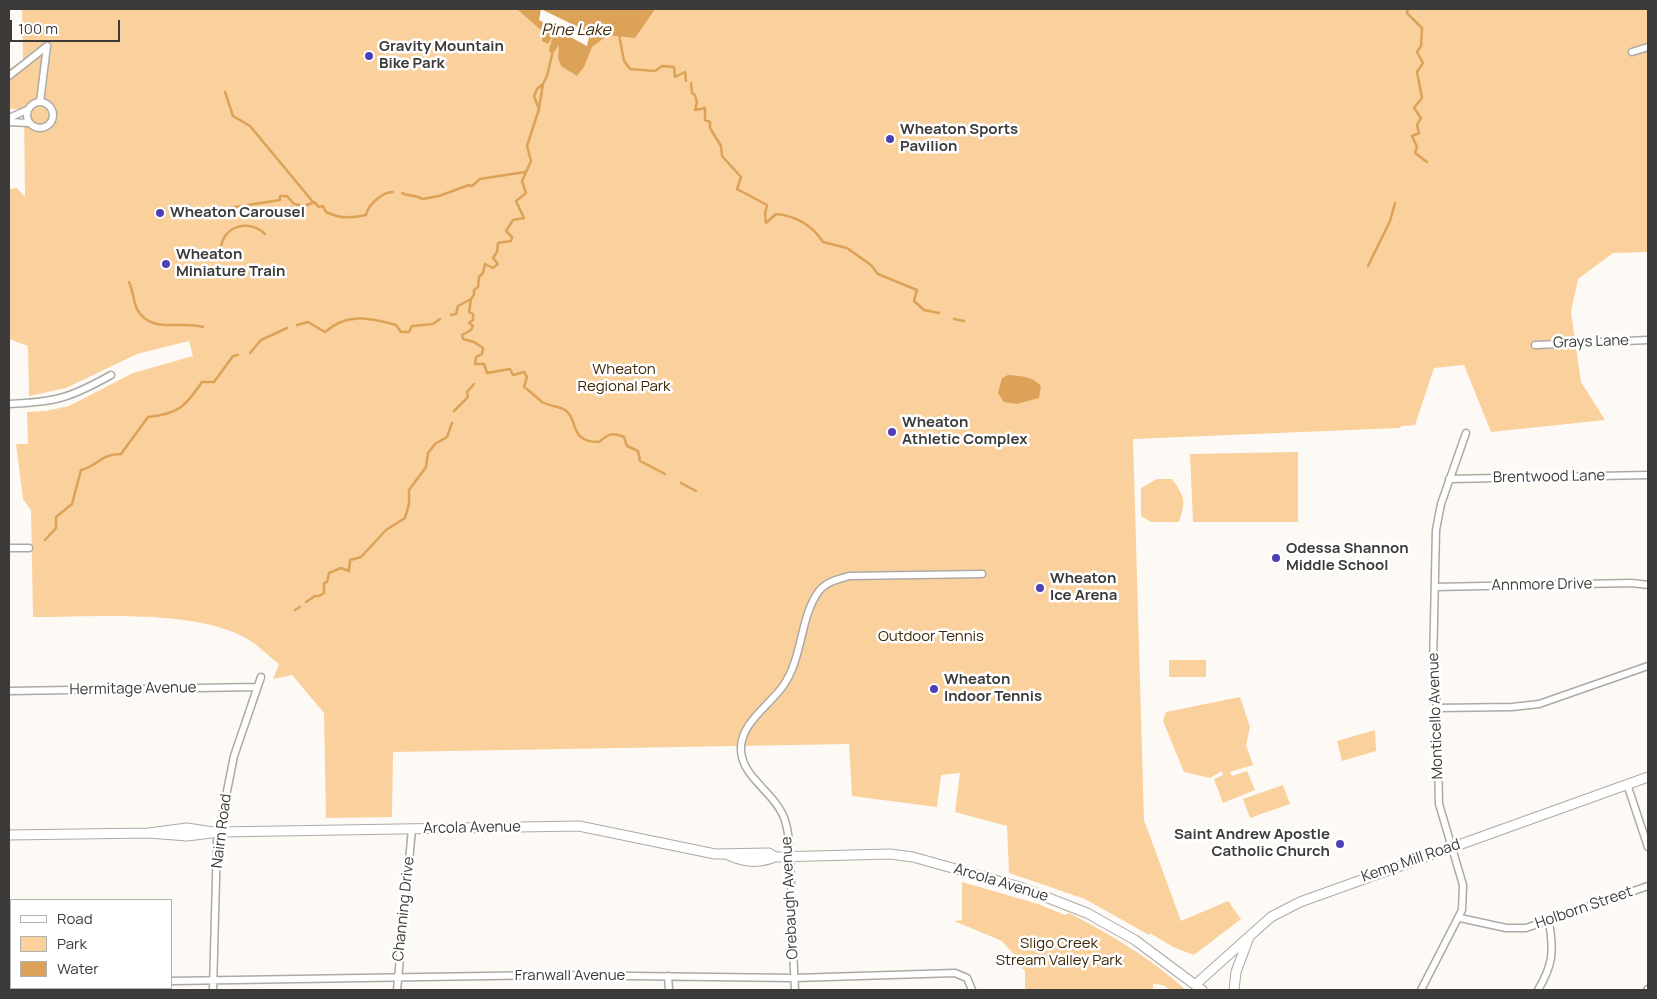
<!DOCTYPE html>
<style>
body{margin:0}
#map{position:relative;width:1657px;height:999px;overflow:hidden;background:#fdfaf6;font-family:Manrope,sans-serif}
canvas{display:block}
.frame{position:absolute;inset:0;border:10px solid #3c3b3a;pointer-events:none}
.legend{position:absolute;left:10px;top:899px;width:162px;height:90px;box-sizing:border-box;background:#fff;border:1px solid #b1b1b0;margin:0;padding:6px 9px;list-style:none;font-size:15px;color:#3c3b3a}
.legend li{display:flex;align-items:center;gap:10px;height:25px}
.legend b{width:25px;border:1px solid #b1b1b0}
.scale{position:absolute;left:10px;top:20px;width:110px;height:22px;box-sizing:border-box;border:2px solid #3c3b3a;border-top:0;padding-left:6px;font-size:15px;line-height:18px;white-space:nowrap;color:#3c3b3a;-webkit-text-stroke:4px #fff;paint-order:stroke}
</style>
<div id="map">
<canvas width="1657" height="999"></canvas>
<div class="frame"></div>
<ul class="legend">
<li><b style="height:6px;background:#fff"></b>Road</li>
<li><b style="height:14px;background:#fad09c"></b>Park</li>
<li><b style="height:14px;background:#dca257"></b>Water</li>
</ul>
<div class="scale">100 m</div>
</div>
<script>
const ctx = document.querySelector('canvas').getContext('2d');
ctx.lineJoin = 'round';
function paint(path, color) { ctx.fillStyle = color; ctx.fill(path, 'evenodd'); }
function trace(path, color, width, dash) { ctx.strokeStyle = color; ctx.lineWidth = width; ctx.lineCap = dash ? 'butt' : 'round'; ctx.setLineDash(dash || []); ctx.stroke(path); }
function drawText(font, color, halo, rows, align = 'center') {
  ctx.font = font + ' Manrope,sans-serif'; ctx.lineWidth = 5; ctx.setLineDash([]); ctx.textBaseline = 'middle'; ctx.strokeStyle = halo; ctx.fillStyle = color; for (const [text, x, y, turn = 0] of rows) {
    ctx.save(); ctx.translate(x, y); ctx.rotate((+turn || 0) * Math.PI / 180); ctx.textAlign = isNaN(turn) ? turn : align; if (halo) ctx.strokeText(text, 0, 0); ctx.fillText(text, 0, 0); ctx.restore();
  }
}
paint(new Path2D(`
 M22 9H1648V252L1613 253 1578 279 1571 312 1581 382 1605 420 1491 432 1464 365 1434 368 1415 425 1402 426 1399 428 1133 439 1144 820 1181 921 1228 901 1241 919 1194 955 1173 947 1150 933 1149 935 1085 899 1009 873 1007 826 955 812 960 773 941 775 937 807 852 796 849 744 393 752 392 817 326 818 324 713 292 675 273 679 279 664C267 655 255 642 242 636 189 609 92 617 33 617L31 510 23 499 16 444H28L27 412 46 411 69 406 133 373 193 356 189 341 137 354 66 388 29 396 28 346 9 339V189L17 188 25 197 24 109H9V69L23 60Z
 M1298 452V522H1193L1190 454Z
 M1157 479H1172C1185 497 1186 501 1179 522H1151L1141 516V488Z
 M1169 660H1206V677H1169Z
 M1240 697 1250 727 1246 745 1253 765 1230 772 1232 776 1247 771 1255 790 1223 803 1214 779 1223 775 1222 771 1210 778 1184 772 1163 721 1166 712Z
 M1375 730 1376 751 1342 761 1337 741Z
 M1283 785 1290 804 1250 818 1243 799Z
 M962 882 1038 904 1065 915 1069 913C1113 936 1149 957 1186 990H1170L1163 985 1153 984V990H1025V971L1014 961 1016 957 1002 941 954 921 962 920Z`), '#fad09c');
paint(new Path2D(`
 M517 9H655L635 38 608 35 592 47 584 67 577 76 561 66 558 58 559 45 552 55 549 50 553 36 548 44 542 41V31Z
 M1008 375C1021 376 1032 376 1041 386L1039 398 1017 404 1004 402 998 393 1002 378Z`), '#dca257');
paint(new Path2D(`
 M541 9 590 33 587 46 539 20Z`), '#fdfaf6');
trace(new Path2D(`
 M1408 9 1407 13 1422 28 1421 46 1417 52 1423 63 1417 72 1422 98 1414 108 1421 118 1417 125 1419 133 1412 136 1417 147 1415 153 1427 162
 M619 35 624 61 630 69 655 71 662 66 674 67 675 77 685 72 686 81
 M552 55 547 76 543 84 537 89 534 96 539 109 527 146 531 161 522 181 526 193 516 201 524 218 513 220 506 231 512 237 511 241 498 243 497 252 493 258 498 264 493 268 485 264 483 273 479 277 478 287 474 290V295L471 299 469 312 473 314V320L469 323 473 326 471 330 462 335 463 339 474 342 483 348 482 354 476 357 475 364H484L487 373 510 369 513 375 524 372 527 377 524 387C530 391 536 397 542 402 549 406 559 406 565 410 579 419 568 442 599 442 608 434 612 432 624 437L627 446 638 451 640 461 665 474
 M691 83 692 93 695 95 697 102 695 110 705 108V120L710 122V128L721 146 722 156 741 177 737 189 767 205 765 214 766 223 776 214C797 216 812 225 823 242L847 248 871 265 878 274 917 290 914 301 924 310 939 313
 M225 92 233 116 250 126 313 202
 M539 108 543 84
 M402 193C408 197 414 194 422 199L439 196 469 185 472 186 480 179 525 172
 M229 208 280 200V196H287L294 204 305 206 314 202 319 207 323 206 326 212C341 219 350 218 366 215 368 205 382 192 393 192
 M216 250 221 247C224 225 250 219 265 234
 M1368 266 1390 221 1395 203
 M129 282C133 290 133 300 137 309 151 335 181 320 203 327
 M451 315 456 314 458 306 471 299
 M954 319 964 321
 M297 325 308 322 325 332C347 312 369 318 396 325L401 332H409L412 326 433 324 440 319
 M250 353 261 340 287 328
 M454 411 468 397 467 392 474 384
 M681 483 696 491
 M45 540 56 528V517L72 504 81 470C98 466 100 454 121 454L148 417C178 414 185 407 202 382H214L233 356 238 355
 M306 602 315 596H319L324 593V583L327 582 329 573 341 568 349 571 350 560 361 557 386 530 405 518 409 504V490L426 467 428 453 435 444 447 437 452 423
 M295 610 300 607`), '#dca257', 2.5);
const street = new Path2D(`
 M1632 52 1648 47
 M9 76 47 46
 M27 115a13 13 0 1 1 26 0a13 13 0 1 1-26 0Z
 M40 102 47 46
 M9 118 27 110
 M9 122 29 123
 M1535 345 1648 340
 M9 404C56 402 70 398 111 375
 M1449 479 1648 475
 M9 548H29
 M1435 587 1632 583 1648 585
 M9 691 257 687
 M1437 708 1512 707 1539 704 1648 666
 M1627 784 1648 847
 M1460 918 1506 928H1526L1648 886
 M668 976 669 990
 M171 981 550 975 794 978 955 973 967 978 972 990
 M9 983H11
 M213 990 217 841 234 756 261 677
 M397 990 412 829
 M795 990C793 955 792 919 791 884 790 864 791 843 786 824 779 794 743 780 741 751 739 724 769 706 783 686 803 658 800 616 819 591 826 582 838 579 849 576L982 574
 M1421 990 1462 910 1463 885 1439 804 1437 708 1433 666 1436 530 1441 504 1466 433
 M1538 990C1553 965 1554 951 1549 922
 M1647 990 1648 989`);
const secondary = new Path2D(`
 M149 833 187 836 219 832 579 826 715 854 769 853 775 857
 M9 835 149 833 187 828 213 832
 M728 855C743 862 759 864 775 857L890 854 913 857 1020 887 1087 913 1135 940 1202 990
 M1196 984 1271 917 1300 902 1648 777
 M1234 990 1236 972 1249 937`);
trace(street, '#adaaa6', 9);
trace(secondary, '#adaaa6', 11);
trace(street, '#fff', 6);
trace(secondary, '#fff', 9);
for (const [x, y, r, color] of [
 [369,56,5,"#4d40b7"],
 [890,139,5,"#4d40b7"],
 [160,213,5,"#4d40b7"],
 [166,264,5,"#4d40b7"],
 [892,432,5,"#4d40b7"],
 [1276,558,5,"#4d40b7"],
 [1040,588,5,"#4d40b7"],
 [934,689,5,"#4d40b7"],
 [1340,844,5,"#4d40b7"]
]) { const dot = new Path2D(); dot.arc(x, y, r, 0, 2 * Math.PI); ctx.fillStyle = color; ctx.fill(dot); trace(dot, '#fff', 2); }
drawText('bold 15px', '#3c3b3a', '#fff', [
 ["Gravity Mountain",379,47],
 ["Bike Park",379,64],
 ["Wheaton Sports",900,130],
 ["Pavilion",900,147],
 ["Wheaton Carousel",170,213],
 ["Wheaton",176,255],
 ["Miniature Train",176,272],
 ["Wheaton",902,423],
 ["Athletic Complex",902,440],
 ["Odessa Shannon",1286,549],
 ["Middle School",1286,566],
 ["Wheaton",1050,579],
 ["Ice Arena",1050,596],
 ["Wheaton",944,680],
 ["Indoor Tennis",944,697],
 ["Saint Andrew Apostle",1330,835,"right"],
 ["Catholic Church",1330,852,"right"]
], 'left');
drawText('15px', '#3c3b3a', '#fff', [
 ["Grays Lane",1591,342,-2],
 ["Brentwood Lane",1549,477,-1],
 ["Annmore Drive",1542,585,-1],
 ["Hermitage Avenue",133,689,-1],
 ["Monticello Avenue",1436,716,-92],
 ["Arcola Avenue",472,828,-1],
 ["Nairn Road",222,831,-83],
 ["Kemp Mill Road",1411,861,-19],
 ["Arcola Avenue",1001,883,17],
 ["Orebaugh Avenue",790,898,-93],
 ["Holborn Street",1584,908,-19],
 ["Channing Drive",404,909,-84],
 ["Franwall Avenue",570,976]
]);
drawText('15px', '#3e2705', '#fff', [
 ["Wheaton",624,370],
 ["Regional Park",624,387],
 ["Outdoor Tennis",931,637],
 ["Sligo Creek",1059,944],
 ["Stream Valley Park",1059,961]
]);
drawText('italic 16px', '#412908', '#fff', [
 ["Pine Lake",576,31]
]);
</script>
